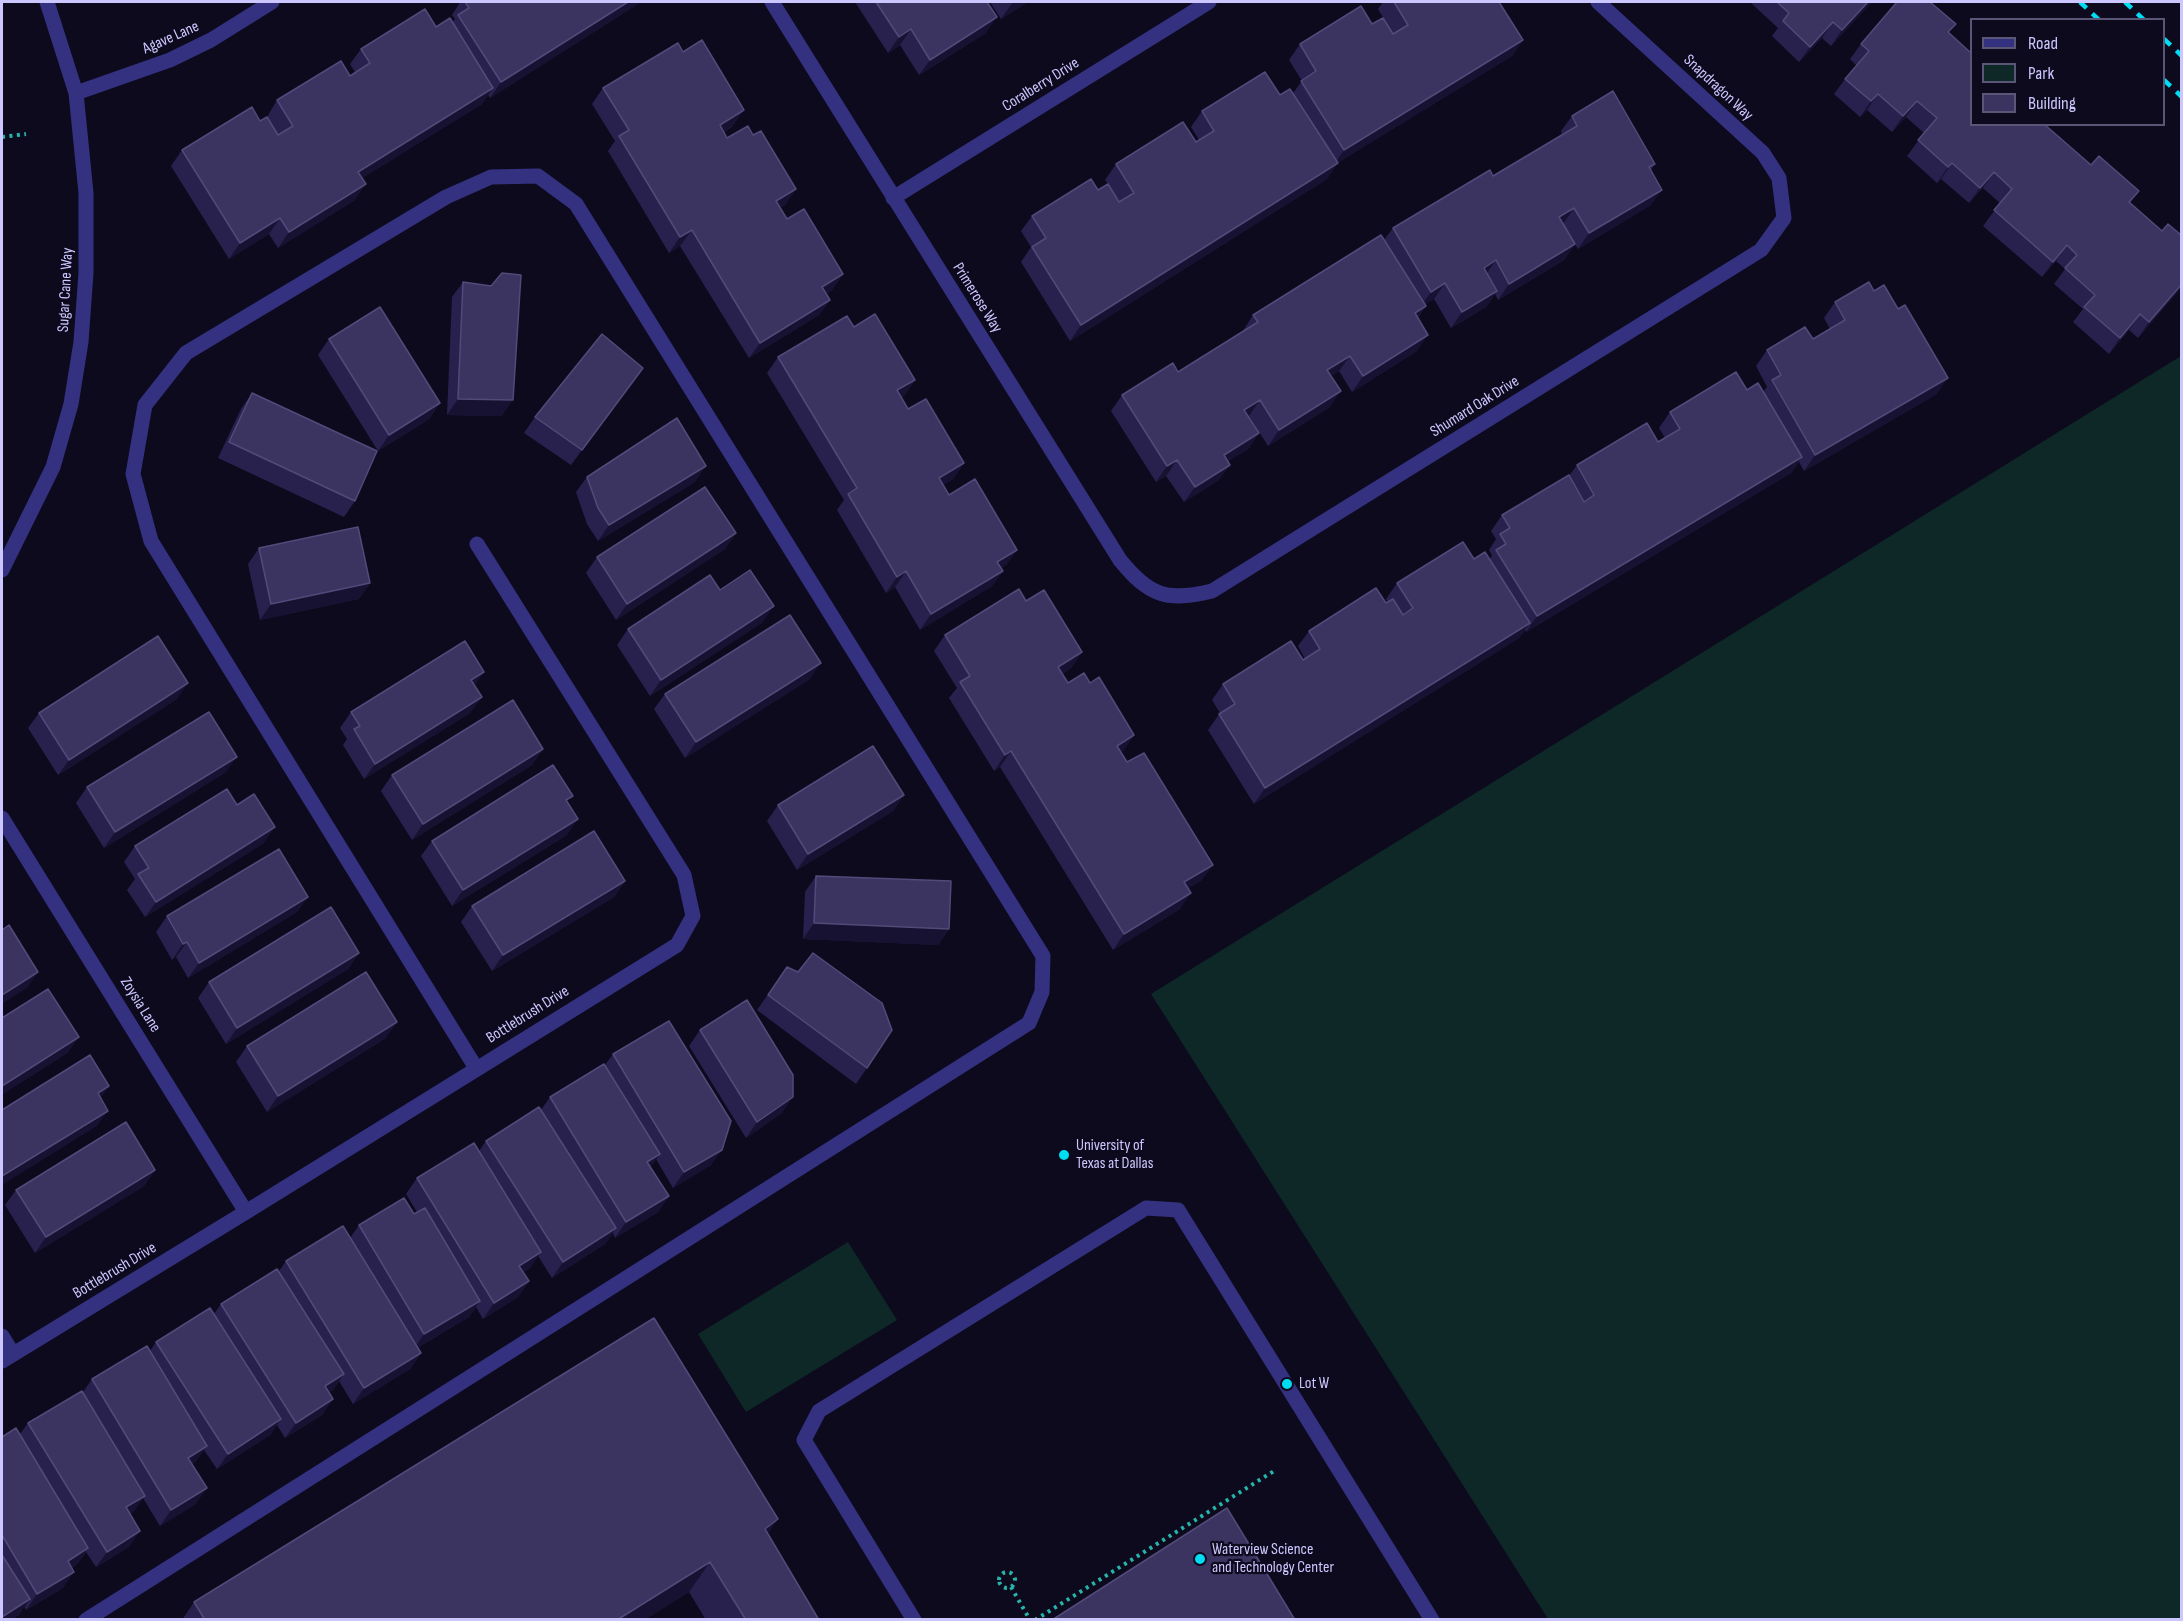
<!DOCTYPE html>
<style>
body{margin:0}
#map{position:relative;width:2183px;height:1621px;overflow:hidden;background:#0d0a1e;font-family:"Sofia Sans Condensed",sans-serif}
canvas{display:block}
.frame{position:absolute;inset:0;border:3px solid #cdc7ff;pointer-events:none}
.legend{position:absolute;left:1970px;top:18px;width:195px;height:108px;box-sizing:border-box;background:#0d0a1e;border:2px solid #5a5678;margin:0;padding:8px 10px;list-style:none;font-size:18px;color:#cdc7ff}
.legend li{display:flex;align-items:center;gap:12px;height:30px}
.legend b{width:30px;border:2px solid #5a5678}
</style>
<div id="map">
<canvas width="2183" height="1621"></canvas>
<div class="frame"></div>
<ul class="legend">
<li><b style="height:8px;background:#343280"></b>Road</li>
<li><b style="height:16px;background:#0d2827"></b>Park</li>
<li><b style="height:16px;background:#3b3360"></b>Building</li>
</ul>
</div>
<script>
const ctx = document.querySelector('canvas').getContext('2d');
ctx.lineJoin = 'round';
function paint(path, color) { ctx.fillStyle = color; ctx.fill(path, 'evenodd'); }
function trace(path, color, width, dash) { ctx.strokeStyle = color; ctx.lineWidth = width; ctx.lineCap = dash ? 'butt' : 'round'; ctx.setLineDash(dash || []); ctx.stroke(path); }
function drawText(font, color, halo, rows, align = 'center') {
  ctx.font = font + ' "Sofia Sans Condensed",sans-serif'; ctx.lineWidth = 4.5; ctx.setLineDash([]); ctx.textBaseline = 'middle'; ctx.strokeStyle = halo; ctx.fillStyle = color; for (const [text, x, y, turn = 0] of rows) {
    ctx.save(); ctx.translate(x, y); ctx.rotate((+turn || 0) * Math.PI / 180); ctx.textAlign = isNaN(turn) ? turn : align; if (halo) ctx.strokeText(text, 0, 0); ctx.fillText(text, 0, 0); ctx.restore();
  }
}
paint(new Path2D(`
 M2181 356V1619H1548L1151 994Z
 M848 1242 897 1320 746 1412 698 1334Z`), '#0d2827');
trace(new Path2D(`
 M2 137 26 134
 M999 1580a8 8 0 1 1 16 0a8 8 0 1 1-16 0Z
 M1011 1587 1030 1620
 M1035 1620 1274 1471`), '#25b5ab', 4, [3, 4.5]);
trace(new Path2D(`
 M772 2 1120 560C1149 596 1167 602 1212 591L1761 250 1784 218 1779 178 1763 153 1598 2
 M76 93 170 60 211 40 272 2
 M893 198 1209 2
 M2 570 53 467 71 404 81 342 86 273V193L76 93 47 2
 M2 818 246 1212
 M2 1336 13 1354
 M2 1361 246 1212 677 945 693 916 684 875 477 544
 M86 1620 1029 1023 1042 992 1043 956 576 204 538 176 491 177 446 197 186 353 145 405 133 474 151 541 476 1068
 M914 1620 804 1440 819 1411 1146 1208 1178 1210 1432 1620`), '#343280', 15);
trace(new Path2D(`
 M2080 2 2099 20
 M2125 2 2144 20
 M2164 39 2182 56
 M2164 80 2182 97`), '#00dcf2', 4.5, [9, 8]);
paint(new Path2D(`
 M458 2H641L490 98 488 95 482 104 362 178 355 200 278 248 269 234 229 259 171 166 182 150 260 121 267 117 277 100 350 76 355 72 350 64 361 49 452 23 455 19 452 15 459 4Z
 M855 2H987L986 33 919 75 900 45 888 53Z
 M990 2H1028L1001 19Z
 M1383 2H1499L1523 40 1512 56 1337 163 1327 179 1070 341 1021 262 1031 247 1021 231 1032 216 1098 190 1108 184 1105 180 1116 164 1196 142 1199 140 1191 127 1202 111 1293 93 1302 81 1289 60 1300 44 1372 24 1393 34 1378 9Z
 M1750 2H1872L1831 46 1822 38 1799 62 1772 36 1778 28Z
 M1949 33 1971 124 2091 165 2139 191 2130 203 2181 288 2138 338 2129 330 2109 354 2073 322 2083 309 2054 284 2065 269 2056 261 2042 277 1983 226 2000 203 1983 188 1969 203 1941 179 1937 183 1907 156 1924 133 1906 117 1892 132 1867 110 1860 117 1834 94 1845 79 1857 66 1850 59 1861 44Z
 M603 88 733 126 724 132 727 138 753 135 796 189 785 205 780 208 787 219 843 274 832 290 826 294 830 300 819 315 749 358 680 246 669 253 608 151 615 141 592 104Z
 M1572 116 1655 164 1651 170V205L1578 249 1575 244 1564 260 1498 300 1495 294 1486 307 1451 328 1434 299 1425 304 1426 306 1418 318 1417 351 1352 392 1339 371 1331 376 1330 407 1268 446 1249 416H1248L1259 433 1248 449 1228 461 1219 480 1184 502 1166 476 1156 482 1111 411 1122 395 1178 372 1243 331 1253 315 1384 240 1393 228 1493 176 1562 135 1561 131Z
 M463 282 502 416 447 415 452 297Z
 M1835 302 1937 394 1804 471 1799 462 1791 473 1526 632 1525 630 1519 638 1254 804 1208 730 1220 713 1212 700 1223 684 1303 660 1305 659 1298 646 1309 631 1386 603 1388 602 1386 599 1397 583 1490 559 1492 555 1489 550 1496 539 1491 531 1502 515 1569 476 1577 465 1658 442 1665 438 1659 428 1670 412 1747 390 1763 392 1767 387 1756 366 1767 350 1813 339 1830 329 1824 318Z
 M854 327 915 380 904 396 901 397 908 409 964 463 953 479 943 485 949 495 1017 550 1006 565 1001 568 1003 571 992 586 920 630 895 587 886 593 837 510 844 500 767 373 778 357Z
 M329 339 440 403 429 419 378 451 318 355Z
 M643 368 571 465 524 433 535 417Z
 M252 393 355 501 344 517 218 458 241 409Z
 M587 477 695 482 598 541 587 524 576 492Z
 M736 533 725 549 616 620 586 573 597 557Z
 M259 548 370 583 359 599 260 620 248 564Z
 M1026 601 1082 652 1071 668 1062 674 1068 683H1090L1134 735 1123 751 1121 752 1202 880 1188 888 1180 909 1113 950 1000 767 994 771 949 698 957 688 934 651 945 635Z
 M763 622 650 696 617 645 628 629Z
 M810 679 685 758 654 709 665 694Z
 M474 685 482 697 470 713 364 779 343 745 347 739 340 728 351 712Z
 M177 699 58 775 28 728 39 713Z
 M543 749 532 765 412 840 381 791 392 775Z
 M226 772 104 848 76 803 87 787Z
 M904 795 893 811 797 870 767 821 778 805Z
 M568 804 567 835 452 906 421 856 432 841Z
 M237 805 264 843 145 917 127 890 135 879 124 862 135 846Z
 M816 876 949 929 938 945 803 939 805 892Z
 M625 881 614 897 492 971 461 922 472 906Z
 M308 897 297 912 188 978 176 957 172 960 156 932 167 916Z
 M359 953 348 969 226 1044 198 998 209 982Z
 M787 967 867 1068 856 1084 757 1010Z
 M700 1030 782 1113 746 1138 689 1046Z
 M386 1038 267 1112 236 1062 247 1046Z
 M613 1054 711 1165 673 1188 656 1159 650 1167 669 1196 658 1212 615 1238 613 1233 605 1244 552 1278 538 1256 530 1268 523 1272 529 1281 518 1297 483 1319 476 1307 469 1317 417 1348 421 1353 410 1369 353 1404 339 1381 333 1390 329 1392 333 1399 322 1415 285 1438 277 1425 270 1435 217 1469 204 1450 196 1461 192 1464 196 1504 160 1526 143 1498 134 1511 130 1514 129 1547 96 1567 86 1552 77 1564 72 1568 63 1588 26 1610 24 1606 19 1615 11 1620H2V1437L20 1434 28 1423 83 1392 92 1379 150 1351 156 1342 214 1314 221 1304 279 1271 286 1261 350 1238 359 1225 414 1214 417 1212 406 1194 417 1178 479 1151 486 1141 541 1110 550 1097 605 1065Z
 M155 1170 144 1186 35 1253 5 1205 16 1190Z
 M768 1534 819 1620H706L689 1592 644 1620H182L194 1602Z`), '#29214d');
paint(new Path2D(`
 M628 2H641L490 98 501 82Z
 M1015 2H1028L1001 19 1012 3Z
 M1868 2H1872L1831 46 1842 30Z
 M997 17 986 33 919 75 930 60Z
 M1833 22 1822 38 1799 62 1810 47Z
 M911 29 900 45 888 53 899 37Z
 M1523 40 1512 56 1333 166 1344 150Z
 M493 88 482 104 347 188 358 172Z
 M1878 94 1867 110 1860 117 1871 101Z
 M1917 101 1906 117 1892 132 1903 116Z
 M744 110 733 126 709 140 720 125Z
 M1338 163 1327 179 1070 341 1081 325Z
 M1952 163 1941 179 1937 183 1948 167Z
 M1994 172 1983 188 1969 203 1980 188Z
 M366 184 355 200 278 248 289 232Z
 M796 189 785 205 765 217 776 201Z
 M1662 190 1651 205 1578 249 1589 233Z
 M1574 208 1563 224 1559 217Z
 M280 218 269 234 229 259 240 243Z
 M692 230 680 246 669 253 680 237Z
 M1575 244 1564 260 1498 300 1509 284Z
 M2067 245 2056 261 2042 277 2053 262Z
 M1496 260 1485 276 1484 268Z
 M843 274 832 290 811 303 822 287Z
 M1445 283 1434 299 1420 307 1431 292Z
 M2181 285V288L2138 338 2149 322Z
 M1497 291 1486 307 1451 328 1462 312Z
 M830 300 819 315 749 358 760 343Z
 M1426 306 1415 322V313Z
 M2140 314 2129 330 2109 354 2120 338Z
 M1428 335 1417 351 1352 392 1363 376Z
 M1350 356 1339 371 1316 386 1327 370Z
 M1948 378 1937 394 1804 471 1815 455Z
 M915 380 904 396 886 406 897 390Z
 M1341 391 1330 407 1268 446 1279 430Z
 M458 399 513 400 502 416 447 415Z
 M1260 400 1249 416 1233 426 1244 410Z
 M440 403 429 419 378 451 389 435Z
 M1259 433 1248 449 1213 471 1224 455Z
 M1802 457 1791 473 1526 632 1537 616Z
 M1177 460 1166 476 1156 482 1167 466Z
 M964 463 953 479 928 494 939 478Z
 M1230 465 1219 480 1184 502 1195 487Z
 M706 466 695 482 598 541 609 525Z
 M736 533 725 549 616 620 627 604Z
 M1017 550 1006 565 986 577 997 562Z
 M906 571 895 587 886 593 897 577Z
 M1003 571 992 586 920 630 931 614Z
 M370 583 359 599 260 620 271 604Z
 M774 606 763 622 650 696 661 680Z
 M1530 623 1519 638 1254 804 1265 788Z
 M1082 652 1071 668 1047 683 1058 667Z
 M821 663 810 679 685 758 696 742Z
 M484 672 473 688 471 680Z
 M188 683 177 699 58 775 69 760Z
 M482 697 470 713 364 779 375 764Z
 M1134 735 1123 751 1106 762 1117 746Z
 M543 749 532 765 412 840 423 824Z
 M1011 751 1000 767 994 771 1005 755Z
 M237 757 226 772 104 848 115 832Z
 M904 795 893 811 797 870 808 854Z
 M578 819 567 835 452 906 463 890Z
 M275 827 264 843 145 917 156 902Z
 M1213 865 1202 880 1173 897 1184 882Z
 M625 881 614 897 492 971 503 955Z
 M1191 893 1180 909 1113 950 1124 934Z
 M308 897 297 912 188 978 199 963Z
 M814 923 949 929 938 945 803 939Z
 M187 942 176 957 172 960 183 944Z
 M359 953 348 969 226 1044 237 1028Z
 M38 972 27 988 2 1004V995Z
 M397 1022 386 1038 267 1112 278 1096Z
 M79 1037 68 1053 2 1095V1086Z
 M109 1086 98 1102V1093Z
 M793 1097 782 1113 746 1138 757 1122Z
 M108 1111 97 1126 2 1185V1176Z
 M722 1150 711 1165 673 1188 684 1172Z
 M660 1154 649 1170 647 1162Z
 M155 1170 144 1186 35 1253 46 1237Z
 M669 1196 658 1212 615 1238 626 1222Z
 M616 1228 605 1244 552 1278 563 1262Z
 M541 1252 530 1268 508 1282 519 1266Z
 M529 1281 518 1297 483 1319 494 1303Z
 M480 1301 469 1317 413 1350 424 1334Z
 M421 1353 410 1369 353 1404 364 1388Z
 M344 1374 333 1390 314 1402 325 1386Z
 M333 1399 322 1415 285 1438 296 1423Z
 M281 1419 270 1435 217 1469 228 1454Z
 M207 1446 196 1461 177 1473 188 1458Z
 M207 1488 196 1504 160 1526 171 1510Z
 M145 1496 134 1511 115 1523 126 1507Z
 M778 1519 758 1549 765 1529Z
 M140 1531 129 1547 96 1567 107 1552Z
 M88 1548 77 1564 57 1577 68 1561Z
 M710 1562 689 1592 644 1620H617Z
 M74 1572 63 1588 26 1610 37 1594Z
 M30 1599 19 1615 11 1620H2V1617Z`), '#171132');
const building = new Path2D(`
 M465 2H628L501 82 458 15 469 8Z
 M876 2H987L997 17 930 60 911 29 899 37Z
 M1394 2H1499L1523 40 1344 150 1301 81 1316 71 1300 44 1361 6 1372 24 1383 18 1393 34 1408 25Z
 M1777 2H1868L1842 30 1833 22 1810 47 1783 21 1789 13Z
 M1897 2H1930L1956 24 1948 32 1971 53V124H2044L2091 165 2099 156 2139 191 2129 202 2162 231 2168 224 2181 235V285L2149 322 2140 314 2120 338 2084 307 2095 295 2065 268 2077 255 2067 245 2053 262 1994 210 2012 189 1994 172 1980 188 1952 163 1948 167 1918 140 1937 118 1917 101 1903 116 1878 94 1871 101 1845 79 1869 51 1861 44Z
 M425 9 436 27 450 18 493 88 358 172 366 184 289 232 280 218 240 243 182 150 252 107 260 121 267 117 278 135 293 126 277 100 341 61 350 76 370 63 361 49Z
 M702 40 744 110 720 125 727 138 748 126 753 135 761 131 796 189 776 201 787 219 804 209 843 274 822 287 830 300 760 343 692 230 680 237 619 136 629 130 603 88 678 43 683 52Z
 M1265 72 1280 95 1290 89 1338 163 1081 325 1032 247 1046 238 1032 216 1091 179 1098 190 1108 184 1119 202 1134 193 1116 164 1183 122 1196 142 1214 131 1202 111Z
 M1613 91 1655 164 1649 167 1662 190 1589 233 1574 208 1559 217 1575 244 1509 284 1496 260 1484 268 1497 291 1462 312 1445 283 1431 292 1393 228 1490 170 1493 176 1577 126 1572 116Z
 M1381 235 1426 306 1415 313 1428 335 1363 376 1350 356 1327 370 1341 391 1279 430 1260 400 1244 410 1259 433 1224 455 1230 465 1195 487 1177 460 1167 466 1122 395 1173 363 1178 372 1258 322 1253 315Z
 M502 273 521 275 513 400 458 399 463 282 491 286Z
 M1869 282 1874 291 1884 285 1898 309 1905 305 1948 378 1815 455 1772 380 1781 375 1767 350 1805 327 1813 339 1845 320 1835 302Z
 M380 307 440 403 389 435 329 339Z
 M875 314 915 380 897 390 908 409 926 399 964 463 939 478 949 495 975 479 1017 550 997 562 1003 571 931 614 906 571 897 577 848 494 857 488 778 357 847 316 854 327Z
 M602 334 643 368 582 450 535 417Z
 M1736 372 1747 390 1758 383 1802 457 1537 616 1496 550 1506 544 1500 534 1510 528 1502 515 1569 475 1584 502 1594 495 1577 465 1647 423 1658 442 1680 429 1670 412Z
 M252 393 377 451 355 501 229 442Z
 M677 418 706 466 609 525 598 508 587 477Z
 M705 487 736 533 627 604 597 557Z
 M358 527 370 583 271 604 259 548Z
 M1463 542 1474 559 1485 552 1530 623 1265 788 1219 714 1235 704 1223 684 1291 641 1303 660 1320 649 1309 631 1376 588 1386 603 1393 599 1403 615 1413 608 1397 583Z
 M750 570 774 606 661 680 628 629 710 575 720 590Z
 M1019 589 1026 601 1044 590 1082 652 1058 667 1068 683 1084 673 1090 683 1099 677 1134 735 1117 746 1127 762 1144 753 1213 865 1184 882 1191 893 1124 934 1011 751 1005 755 960 682 970 676 945 635Z
 M790 615 821 663 696 742 665 694Z
 M158 636 188 683 69 760 39 713Z
 M465 641 484 672 471 680 482 697 375 764 354 729 360 726 351 712Z
 M513 700 543 749 423 824 392 775Z
 M209 712 237 757 115 832 87 787Z
 M873 746 904 795 808 854 778 805Z
 M553 765 573 796 566 800 578 819 463 890 432 841Z
 M227 789 237 805 254 794 275 827 156 902 138 874 149 868 135 846Z
 M594 831 625 881 503 955 472 906Z
 M279 849 308 897 199 963 187 942 183 944 167 916Z
 M816 876 951 881 949 929 814 923Z
 M331 907 359 953 237 1028 209 982Z
 M9 925 38 972 2 995V930Z
 M813 953 882 1003 892 1030 867 1068 768 995 787 967 798 972Z
 M366 972 397 1022 278 1096 247 1046Z
 M48 989 79 1037 2 1086V1018Z
 M747 1000 793 1075V1097L757 1122 700 1030Z
 M669 1021 731 1121 722 1150 684 1172 613 1054Z
 M90 1055 109 1086 98 1093 108 1111 2 1176V1110Z
 M604 1064 660 1154 647 1162 669 1196 626 1222 550 1097Z
 M539 1107 616 1228 563 1262 486 1141Z
 M126 1122 155 1170 46 1237 16 1190Z
 M474 1143 541 1252 519 1266 529 1281 494 1303 417 1178Z
 M404 1198 414 1214 425 1208 480 1301 424 1334 359 1225Z
 M343 1226 421 1353 364 1388 286 1261Z
 M277 1269 344 1374 325 1386 333 1399 296 1423 221 1304Z
 M210 1308 281 1419 228 1454 156 1342Z
 M654 1318 778 1519 765 1529 819 1620H746L710 1562 617 1620H205L194 1602Z
 M147 1346 207 1446 188 1458 207 1488 171 1510 92 1379Z
 M82 1391 145 1496 126 1507 140 1531 107 1552 28 1423Z
 M16 1428 88 1548 68 1561 74 1572 37 1594 2 1535V1437Z
 M1227 1508 1295 1620H1052Z
 M2 1555 30 1599 2 1617Z`);
paint(building, '#3b3360');
trace(building, '#524a79', 1.5);
for (const [x, y, r, color] of [
 [1064,1155,6,"#00dcf2"],
 [1287,1384,6,"#00dcf2"],
 [1200,1559,6,"#00dcf2"]
]) { const dot = new Path2D(); dot.arc(x, y, r, 0, 2 * Math.PI); ctx.fillStyle = color; ctx.fill(dot); trace(dot, '#0d0a1e', 2); }
drawText('16px', '#cdc7ff', '#0d0a1e', [
 ["Agave Lane",171,38,-24],
 ["Coralberry Drive",1041,85,-32],
 ["Snapdragon Way",1718,88,43],
 ["Sugar Cane Way",66,290,-87],
 ["Primerose Way",977,298,58],
 ["Shumard Oak Drive",1475,407,-32],
 ["Zoysia Lane",140,1005,58],
 ["Bottlebrush Drive",528,1015,-32],
 ["Bottlebrush Drive",115,1271,-31]
]);
drawText('16px', '#cdc7ff', '#0d0a1e', [
 ["University of",1076,1146],
 ["Texas at Dallas",1076,1164],
 ["Lot W",1299,1384],
 ["Waterview Science",1212,1550],
 ["and Technology Center",1212,1568]
], 'left');
</script>
